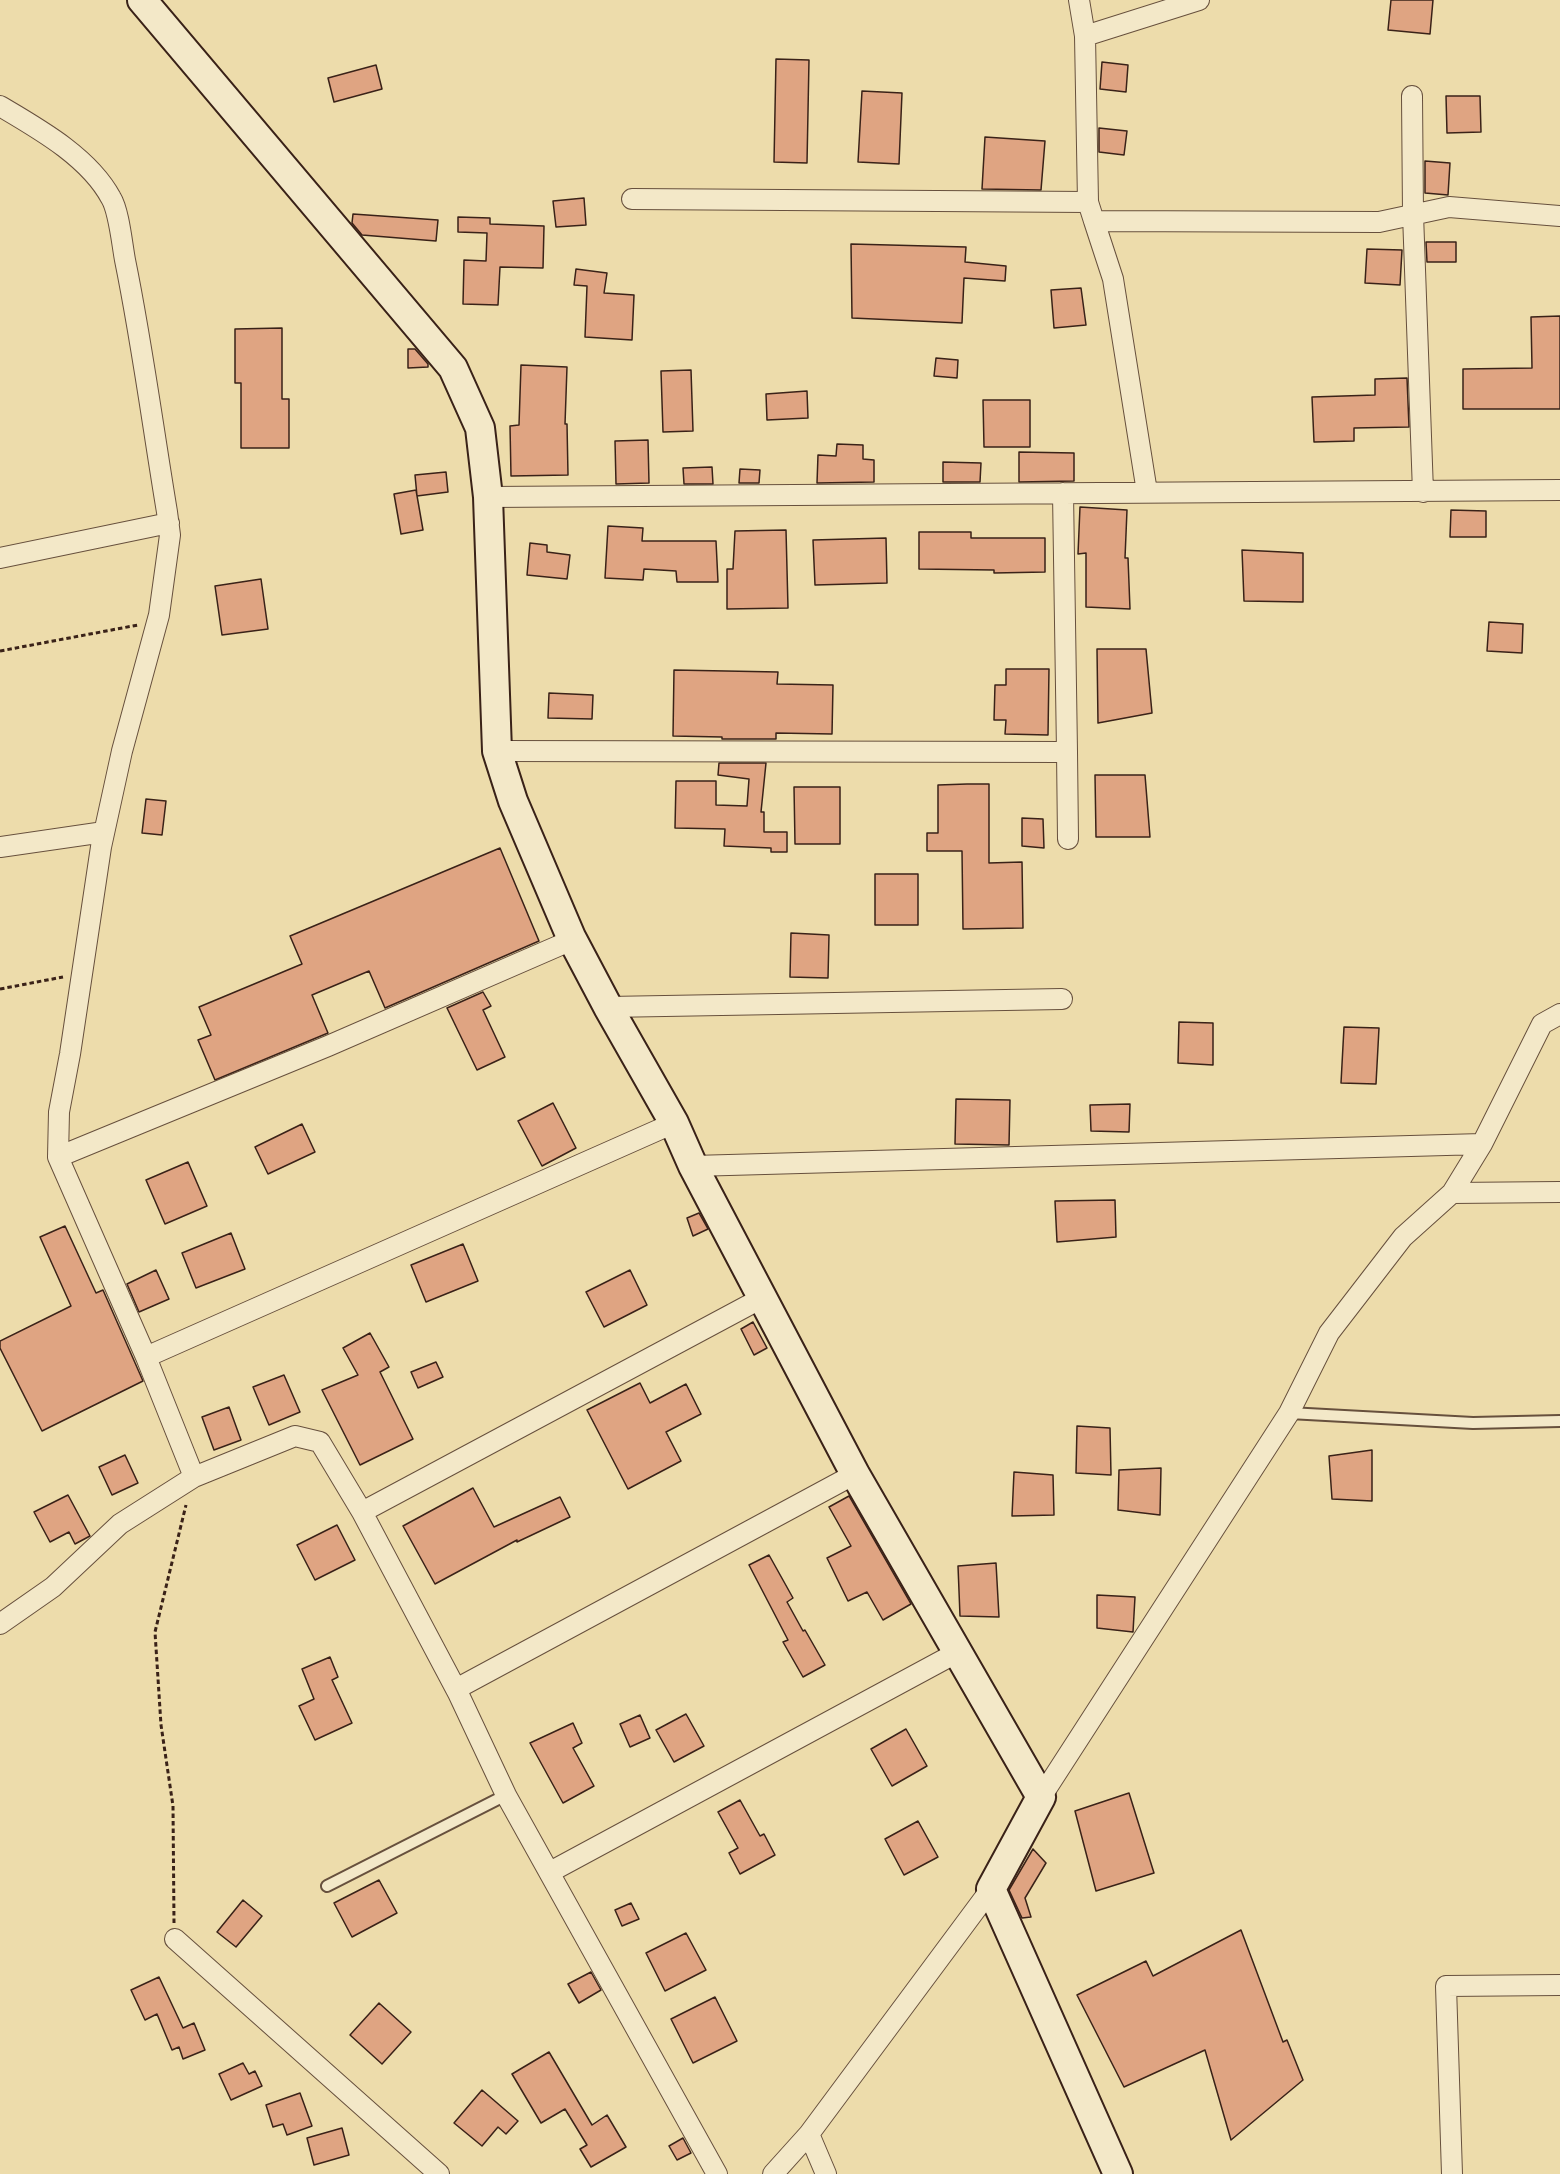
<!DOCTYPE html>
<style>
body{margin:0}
canvas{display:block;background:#eddcab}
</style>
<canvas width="1560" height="2174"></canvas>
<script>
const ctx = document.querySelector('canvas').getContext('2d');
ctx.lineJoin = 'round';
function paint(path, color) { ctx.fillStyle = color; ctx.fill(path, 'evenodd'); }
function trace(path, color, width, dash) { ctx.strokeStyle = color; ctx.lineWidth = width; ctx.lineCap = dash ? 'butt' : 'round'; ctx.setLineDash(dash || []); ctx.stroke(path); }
const building = new Path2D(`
 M1391 0H1433L1430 34 1388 30Z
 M776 59 809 60 807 163 774 162Z
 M1102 62 1128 65 1126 92 1100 89Z
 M376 65 382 89 334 102 328 78Z
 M862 91 902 93 899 164 858 162Z
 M1446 96H1480L1481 132 1447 133Z
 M1099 128 1127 131 1124 155 1099 152Z
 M985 137 1045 141 1041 190 982 189Z
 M1425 161 1450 163 1448 195 1425 193Z
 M584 198 586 225 556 227 553 201Z
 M353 214 438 220 436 241 362 235 352 223Z
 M458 217 490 218V224L544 226 543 268 500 267 498 305 463 304 464 260 486 261 487 233 458 232Z
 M1426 242H1456V262H1427Z
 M851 244 966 247 965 262 1006 266 1005 281 964 278 962 323 852 318Z
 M1367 249 1402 250 1400 285 1365 283Z
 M576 269 607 273 604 293 634 295 632 340 585 337 587 286 574 285Z
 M1081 288 1086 325 1054 328 1051 290Z
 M1560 316V409H1463V369L1532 368 1531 317Z
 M282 328V399H289V448H241V383H235V329Z
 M408 349H415L428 364V367L408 368Z
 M936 358 958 360 957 378 934 376Z
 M521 365 567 367 565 424H567L568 475 511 476 510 426 519 425Z
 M691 370 693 431 663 432 661 371Z
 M1407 378 1409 427 1354 428V441L1314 442 1312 397 1375 395V379Z
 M807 391 808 418 767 420 766 394Z
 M983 400H1030V447H984Z
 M648 440 649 483 616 484 615 441Z
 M837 444 863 445V459L874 460V482L817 483 818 455 836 456Z
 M1019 452 1074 453V481L1019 482Z
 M943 462 981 463 980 482H943Z
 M712 467 713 484H684L683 468Z
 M740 469 760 470 759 483H739Z
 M446 472 448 492 417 496 415 475Z
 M416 490 423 530 401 534 394 494Z
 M1080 507 1127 510 1125 558H1128L1130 609 1086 607V553L1078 554Z
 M1451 510 1486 511V537H1450Z
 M608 526 643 528 642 541H716L718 582H677L676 571 644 569 643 580 605 578Z
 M786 530 788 608 727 609V569H733L735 531Z
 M919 532H971V538H1045V572L994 573V570L919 569Z
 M886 538 887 583 815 585 813 540Z
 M530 543 547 545V552L570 555 567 579 527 575Z
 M1242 550 1303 553V602L1244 601Z
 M261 579 268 629 222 635 215 586Z
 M1489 622 1523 624 1522 653 1487 651Z
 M1097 649H1146L1152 713 1098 723Z
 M1006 669H1049L1048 735 1005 734 1006 720H994L995 685H1006Z
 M674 670 778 672 777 684 833 685 832 734 776 733V739H722V737L673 736Z
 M549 693 593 695 592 719 548 718Z
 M719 763H766L761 812H764V832H787V852H771V848L724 846 725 829 675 828 676 781H716V805L747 806 749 779 718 775Z
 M1095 775H1145L1150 837H1096Z
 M967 784H989V863L1022 862 1023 928 963 929 962 851H927V833H938V785Z
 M794 787H840V844H795Z
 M146 799 166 801 162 835 142 833Z
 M1022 818 1043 819 1044 848 1022 846Z
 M500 848 539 941 385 1008 369 971 312 995 328 1033 215 1080 198 1040 211 1035 199 1007 302 964 290 936Z
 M875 874H918V925H875Z
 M791 933 829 935 828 978 790 977Z
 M483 992 491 1006 483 1010 505 1057 477 1070 447 1008Z
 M1179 1022 1213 1023V1065L1178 1063Z
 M1344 1027 1379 1028 1376 1084 1341 1083Z
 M956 1099 1010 1100 1009 1145 955 1144Z
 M553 1103 576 1148 542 1166 518 1121Z
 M1130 1104 1129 1132 1091 1131 1090 1105Z
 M302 1124 315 1152 268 1174 255 1147Z
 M188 1162 207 1206 165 1224 146 1180Z
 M1115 1200 1116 1237 1057 1242 1055 1201Z
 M699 1213 708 1229 693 1236 687 1218Z
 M65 1226 96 1293 103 1290 143 1381 42 1431 0 1348V1341L71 1306 40 1237Z
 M231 1233 245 1269 196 1288 182 1253Z
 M463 1244 478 1281 426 1302 411 1265Z
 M156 1270 169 1299 139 1312 127 1284Z
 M630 1270 647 1305 604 1327 586 1292Z
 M753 1322 767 1348 754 1355 741 1329Z
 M370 1333 389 1367 380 1372 413 1439 360 1465 322 1390 358 1375 343 1348Z
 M436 1362 443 1377 418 1388 411 1372Z
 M284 1375 300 1412 269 1425 253 1387Z
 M640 1383 650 1403 686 1384 701 1414 666 1432 681 1461 628 1489 587 1410Z
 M229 1407 241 1440 214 1450 202 1417Z
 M1077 1426 1110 1428 1111 1475 1076 1473Z
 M1372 1450V1501L1332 1499 1329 1456Z
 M125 1455 138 1483 112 1495 99 1467Z
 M1161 1468 1160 1515 1118 1510 1119 1470Z
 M1014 1472 1053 1475 1054 1515 1012 1516Z
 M473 1488 494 1527 560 1497 570 1517 517 1542V1540L435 1584 403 1526Z
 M68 1495 90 1536 75 1544 69 1532 50 1542 34 1512Z
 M849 1496 911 1604 883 1620 867 1592 848 1601 827 1558 851 1546 829 1507Z
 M337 1525 355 1560 315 1580 297 1545Z
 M769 1555 793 1598 787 1602 803 1631 805 1630 825 1665 803 1677 783 1642 788 1640 749 1565Z
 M996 1563 999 1617 960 1616 958 1566Z
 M1097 1595 1135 1597 1133 1632 1097 1628Z
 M330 1657 338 1677 332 1680 352 1723 315 1740 299 1706 314 1699 302 1669Z
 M686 1714 704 1746 674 1762 656 1730Z
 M640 1715 650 1738 630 1747 620 1724Z
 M573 1723 582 1743 573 1748 594 1786 563 1803 530 1743Z
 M906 1729 927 1766 892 1786 871 1749Z
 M1129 1793 1154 1873 1096 1891 1075 1811Z
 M740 1800 760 1836 764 1834 775 1855 740 1874 729 1853 738 1848 718 1812Z
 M918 1821 938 1857 904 1875 885 1839Z
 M1033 1849 1046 1863 1025 1898 1031 1917 1022 1918 1009 1890Z
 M379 1880 397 1913 352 1937 334 1903Z
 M243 1900 262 1916 236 1947 217 1932Z
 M631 1903 639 1919 622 1926 615 1910Z
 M1241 1930 1283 2042 1287 2040 1303 2080 1231 2140 1205 2050 1124 2087 1077 1995 1146 1961 1153 1976Z
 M686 1933 706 1970 665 1991 646 1953Z
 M591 1972 601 1990 579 2003 568 1984Z
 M159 1977 183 2028 194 2023 205 2050 183 2059 179 2047 172 2050 157 2014 145 2020 131 1990Z
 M715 1997 737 2041 693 2063 671 2019Z
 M379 2003 411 2032 382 2064 350 2035Z
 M549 2052 592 2125 607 2115 626 2147 591 2167 580 2149 587 2145 565 2109 541 2123 512 2074Z
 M243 2063 249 2074 255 2071 262 2086 231 2100 219 2074Z
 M482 2090 518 2121 506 2134 498 2127 482 2146 454 2123Z
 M300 2093 312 2126 287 2135 283 2124 273 2127 266 2105Z
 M342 2128 349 2155 314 2165 307 2138Z
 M683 2138 691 2153 677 2160 669 2146Z`);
paint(building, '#dfa482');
trace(building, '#3a2218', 1.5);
const lane = new Path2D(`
 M1289 1413 1473 1423 1560 1421
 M327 1886 506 1795`);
const street = new Path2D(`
 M1079 0 1085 36
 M1412 96 1413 214 1423 492
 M0 106C39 129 89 157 111 198 119 211 122 244 125 260 142 343 153 428 167 512L170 535 159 615 122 751 101 847 70 1054 59 1112 58 1157 146 1357 194 1477
 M632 199 1088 202 1094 221 1379 222 1449 207 1560 216
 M1088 202 1085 36 1199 0
 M1094 221 1113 279 1147 492
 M1063 493 1067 752
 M488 497 1560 490
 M0 558 169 523
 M497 751 1067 752 1068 839
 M0 847 104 832
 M608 1007 1062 999
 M58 1157 328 1046 572 940
 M693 1166 1482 1144
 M1452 1193 1560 1192
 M146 1357 674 1123
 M362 1512 762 1298
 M0 1624 53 1587 120 1524 194 1477 295 1436 320 1442 362 1512 458 1693 506 1795 717 2174
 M456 1689 855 1474
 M1041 1797 1289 1413 1329 1333 1403 1237 1452 1193 1482 1144 1542 1024 1560 1014
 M550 1872 958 1652
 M175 1939 439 2174
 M809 2134 826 2174
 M773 2174 809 2134 991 1889
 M1452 2174 1446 1986 1560 1985`);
const secondary = new Path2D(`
 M142 0 453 368 480 428 488 497 497 751 513 801 571 937 608 1007 674 1123 693 1166 855 1474 1041 1797 991 1889 1118 2174`);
trace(lane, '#67503d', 14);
trace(street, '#67503d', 22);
trace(secondary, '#3a2218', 32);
trace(new Path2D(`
 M0 651 138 625
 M0 989 63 977
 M174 1923 173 1806 161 1725 155 1632 186 1505`), '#3a2218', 3, [4.5, 3]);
trace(lane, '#f3e8c8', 10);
trace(street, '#f3e8c8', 20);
trace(secondary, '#f3e8c8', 28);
</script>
